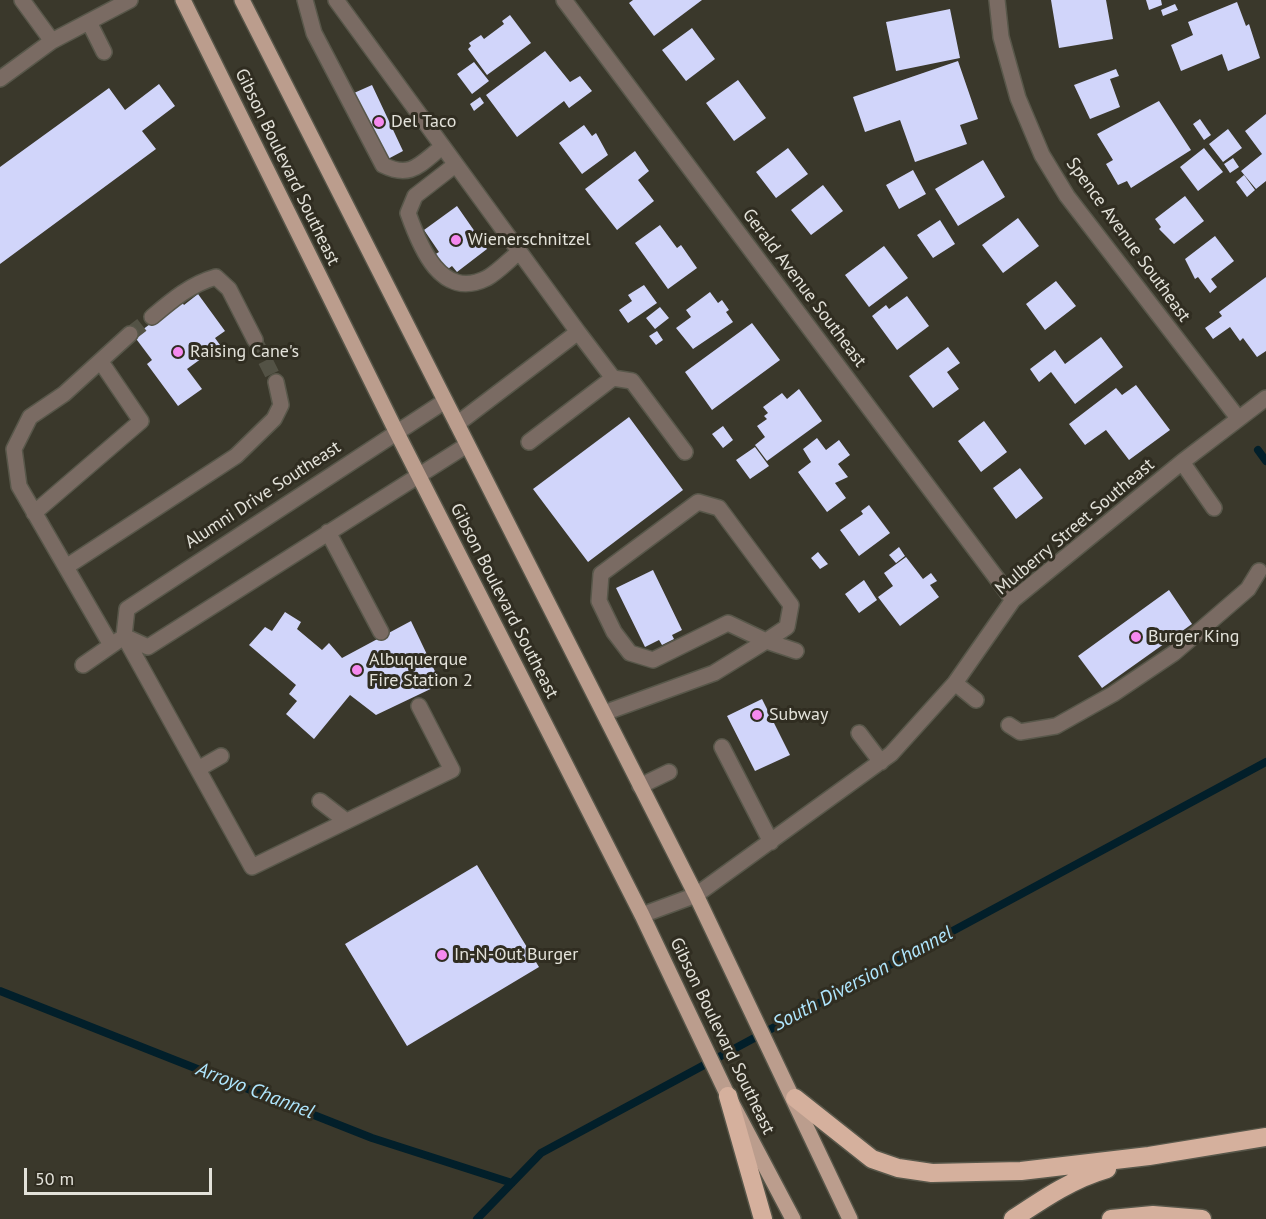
<!DOCTYPE html>
<style>
body{margin:0}
#map{position:relative;width:1266px;height:1219px;overflow:hidden;background:#3a382b;font-family:"PT Sans",sans-serif}
canvas{display:block}
.scale{position:absolute;left:24px;top:1168px;width:188px;height:27px;box-sizing:border-box;border:3px solid #e3e2da;border-top:0;padding-left:8px;font-size:18px;line-height:21px;white-space:nowrap;color:#e3e2da;-webkit-text-stroke:4px #302d21;paint-order:stroke}
</style>
<div id="map">
<canvas width="1266" height="1219"></canvas>
<div class="scale">50 m</div>
</div>
<script>
const ctx = document.querySelector('canvas').getContext('2d');
ctx.lineJoin = 'round';
function trace(path, color, width, dash) { ctx.strokeStyle = color; ctx.lineWidth = width; ctx.lineCap = dash ? 'butt' : 'round'; ctx.setLineDash(dash || []); ctx.stroke(path); }
function paint(path, color) { ctx.fillStyle = color; ctx.fill(path, 'evenodd'); }
function drawText(font, color, halo, rows, align = 'center') {
  ctx.font = font + ' "PT Sans",sans-serif'; ctx.lineWidth = 6; ctx.setLineDash([]); ctx.textBaseline = 'middle'; ctx.strokeStyle = halo; ctx.fillStyle = color; for (const [text, x, y, turn = 0] of rows) {
    ctx.save(); ctx.translate(x, y); ctx.rotate((+turn || 0) * Math.PI / 180); ctx.textAlign = isNaN(turn) ? turn : align; if (halo) ctx.strokeText(text, 0, 0); ctx.fillText(text, 0, 0); ctx.restore();
  }
}
trace(new Path2D(`
 M1258 450 1266 461
 M0 991 372 1138 512 1183
 M477 1219 541 1153 1266 762`), '#021f2a', 8);
paint(new Path2D(`
 M633 0H702L654 36 629 3Z
 M1051 0H1106L1113 39 1059 48Z
 M1146 0H1161L1162 5 1149 10Z
 M1237 2 1246 26 1249 24 1260 58 1228 71 1222 54 1181 71 1171 45 1193 35 1188 22Z
 M1175 4 1178 10 1163 16 1161 10Z
 M950 9 960 58 896 71 886 22Z
 M510 15 531 43 487 75 468 49 471 46 469 43 481 35 484 39 504 24 502 21Z
 M692 28 715 59 686 81 662 50Z
 M545 51 570 82 580 76 592 91 569 108 564 101 517 137 486 95Z
 M958 61 978 119 960 125 967 144 915 162 900 120 865 132 853 97Z
 M474 62 489 81 472 94 457 74Z
 M1116 69 1119 76 1110 79 1120 107 1090 119 1074 85Z
 M738 80 766 118 734 141 706 103Z
 M159 84 175 106 142 131 156 149 0 264V167L109 88 125 110Z
 M372 85 403 151 386 160 354 93Z
 M480 97 484 103 474 111 470 104Z
 M1159 101 1191 150 1131 188 1127 181 1118 185 1106 164 1113 160 1097 134Z
 M1266 114V181L1256 189 1241 171 1262 154 1245 131Z
 M1200 119 1211 135 1204 140 1193 124Z
 M584 125 592 136 596 133 608 155 582 174 559 143Z
 M1228 129 1242 148 1223 162 1209 144Z
 M788 148 808 174 776 198 756 172Z
 M1204 148 1223 172 1198 191 1180 167Z
 M635 151 649 171 638 180 654 201 617 230 585 189Z
 M1233 158 1239 167 1230 173 1224 164Z
 M983 160 1005 197 958 226 935 189Z
 M913 170 926 194 899 209 886 185Z
 M1244 175 1255 190 1247 197 1236 182Z
 M823 185 843 211 811 235 791 210Z
 M1185 196 1204 221 1174 244 1159 229 1161 227 1155 219Z
 M457 206 487 249 457 272 452 266 445 271 434 255 439 252 424 230Z
 M1018 218 1039 246 1003 273 982 245Z
 M940 220 955 244 933 258 917 235Z
 M660 225 677 248 681 245 697 268 668 289 635 243Z
 M1215 236 1234 261 1211 279 1217 287 1210 293 1198 277 1195 279 1185 259Z
 M884 246 908 278 869 307 845 275Z
 M1266 277V351L1257 357 1243 338 1240 341 1230 327 1213 339 1205 328 1222 316 1219 312Z
 M1056 281 1076 306 1045 330 1026 304Z
 M644 285 657 303 628 323 619 310 632 301 628 295Z
 M710 292 718 303 722 300 729 310 726 312 733 322 693 349 676 328 691 317 686 310Z
 M198 294 225 331 215 338 220 345 187 369 202 389 178 406 147 364 152 360 134 336 181 301 184 305Z
 M907 296 929 326 897 350 872 316 886 305 889 309Z
 M660 307 669 318 655 329 646 318Z
 M752 323 780 360 712 410 685 372Z
 M657 331 663 340 656 345 649 336Z
 M1101 337 1123 367 1075 404 1051 372 1039 382 1030 369 1055 350 1065 364Z
 M948 347 960 363 947 372 959 389 933 408 909 376Z
 M1136 385 1170 430 1129 460 1106 430 1085 445 1069 424 1116 388 1122 395Z
 M799 389 822 421 767 461 755 445 765 437 757 426 767 419 764 416 768 413 763 407 782 393 787 399Z
 M629 417 683 490 588 562 533 489Z
 M984 421 1007 452 981 472 958 441Z
 M723 426 733 440 723 448 712 434Z
 M817 438 826 450 839 440 850 455 838 464 848 477 835 483 846 498 827 512 798 472 811 462 803 449Z
 M755 447 769 466 750 479 736 460Z
 M1020 468 1043 498 1016 519 993 488Z
 M869 505 890 533 859 556 840 530 863 514 861 511Z
 M899 547 905 556 896 563 889 555Z
 M818 552 828 564 820 569 811 558Z
 M906 557 923 579 931 573 937 581 930 585 939 597 900 626 878 597 893 586 884 573Z
 M653 570 682 630 672 635 674 639 662 645 659 640 645 647 616 588Z
 M864 580 877 600 859 613 845 594Z
 M1169 590 1192 624 1102 688 1078 656Z
 M285 612 301 622 297 629 322 650 329 643 342 658 411 621 441 684 376 715 350 695 314 739 286 714 297 701 289 694 296 685 249 645 265 627 272 631Z
 M762 699 790 755 755 771 727 716Z
 M477 865 539 967 407 1046 345 944Z`), '#d1d5fa');
trace(new Path2D(`
 M130 334 152 317
 M255 340 276 382`), '#535245', 15, [15, 8]);
const minor = new Path2D(`
 M22 0 52 41
 M305 0 314 33 383 165C411 179 420 164 442 147
 M336 0 578 332 457 424
 M564 0 1013 600
 M997 0 1001 37 1018 98 1042 155 1067 196 1238 418
 M89 22 104 52
 M0 79 52 41 130 0
 M455 165 415 196 408 213C420 247 441 301 487 278 498 272 509 260 519 252
 M152 317C172 300 191 284 216 277L229 289 255 340
 M613 378 632 381 685 452
 M529 442 613 378 578 332
 M1182 462 1214 508
 M698 502 719 508 791 605 787 627 766 641 728 623 653 660 630 653 614 632 599 601 601 574Z
 M34 513 141 421 101 362
 M328 532 381 632
 M66 567 236 456 274 419 281 405 276 382
 M124 636 252 867 452 770 419 706
 M124 636 127 609 445 401
 M124 636 148 647 467 445
 M111 645 19 486 14 449 30 417 64 394 130 334
 M83 665 119 640
 M955 683 976 700
 M604 713 714 673 766 641 796 651
 M1009 725 1020 732 1056 726 1113 694 1174 653 1248 589 1259 571
 M859 733 881 762
 M722 747 771 842
 M198 769 221 756
 M640 786 669 772
 M320 801 346 821
 M642 915 696 895 891 754 955 683 1013 600 1182 462 1266 398`);
const major = new Path2D(`
 M183 0 396 431 642 915 728 1096 793 1219
 M242 0 696 895 850 1219`);
const highway = new Path2D(`
 M728 1096 763 1219
 M795 1098 872 1159 898 1168 932 1173 1021 1171 1149 1156 1266 1137
 M1013 1219C1043 1199 1072 1179 1107 1169
 M1111 1219 1153 1215 1202 1219`);
trace(minor, '#58574a', 18);
trace(major, '#58574a', 18);
trace(highway, '#58574a', 21);
trace(minor, '#7a6b63', 15);
trace(major, '#bb9d8d', 15);
trace(highway, '#d5b09d', 18);
for (const [x, y, r, color] of [
 [379,122,6,"#f589ef"],
 [456,240,6,"#f589ef"],
 [178,352,6,"#f589ef"],
 [1136,637,6,"#f589ef"],
 [357,670,6,"#f589ef"],
 [757,715,6,"#f589ef"],
 [442,955,6,"#f589ef"]
]) { const dot = new Path2D(); dot.arc(x, y, r, 0, 2 * Math.PI); ctx.fillStyle = color; ctx.fill(dot); trace(dot, '#302d21', 2); }
drawText('18px', '#e3e2da', '#302d21', [
 ["Del Taco",391,122],
 ["Wienerschnitzel",468,240],
 ["Raising Cane's",190,352],
 ["Burger King",1148,637],
 ["Albuquerque",369,660],
 ["Fire Station 2",369,681],
 ["Subway",769,715],
 ["In-N-Out Burger",454,955]
], 'left');
drawText('18px', '#e3e2da', '#302d21', [
 ["Gibson Boulevard Southeast",287,167,64],
 ["Spence Avenue Southeast",1128,240,54],
 ["Gerald Avenue Southeast",804,288,53],
 ["Alumni Drive Southeast",263,495,-33],
 ["Mulberry Street Southeast",1075,527,-40],
 ["Gibson Boulevard Southeast",504,601,63],
 ["Gibson Boulevard Southeast",722,1036,64]
]);
drawText('italic 20px', '#afe6fe', '#302d21', [
 ["South Diversion Channel",863,979,-28],
 ["Arroyo Channel",255,1091,21]
]);
</script>
